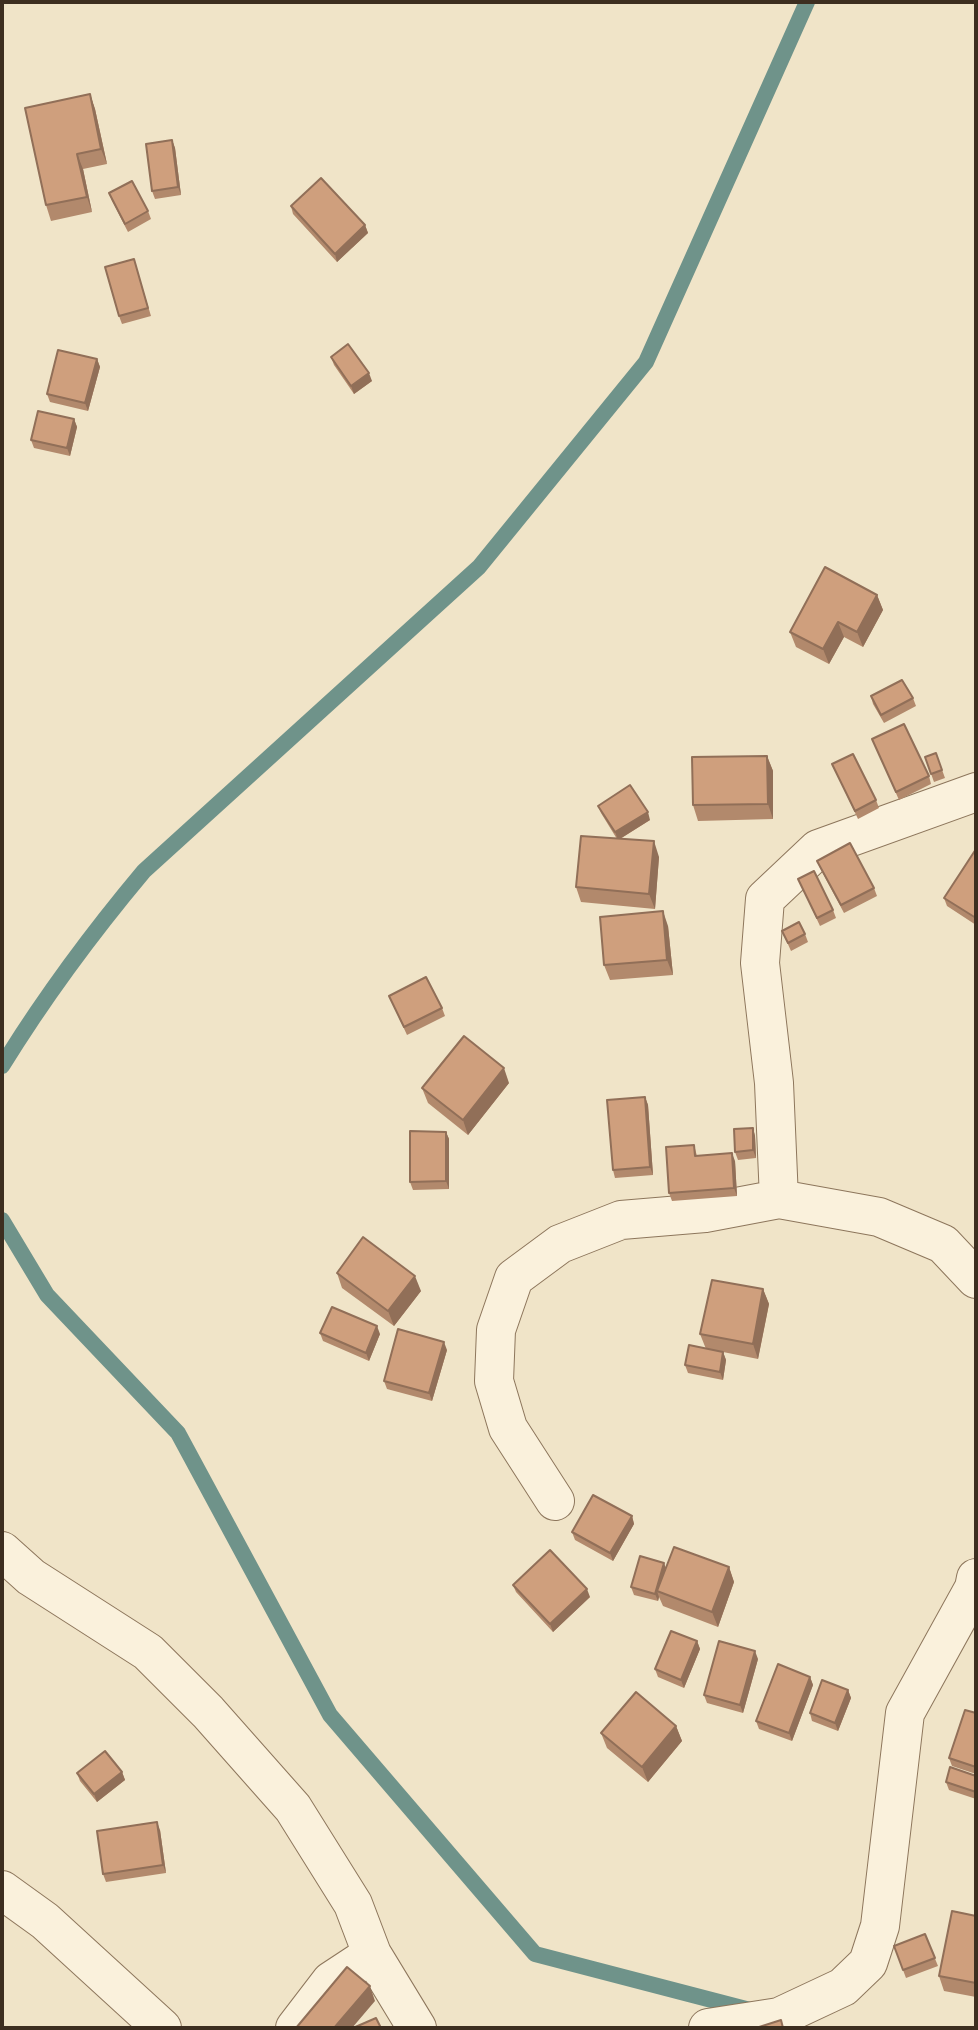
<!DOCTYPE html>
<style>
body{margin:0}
#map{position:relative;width:978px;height:2030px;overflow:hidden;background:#f0e4c8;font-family:"Zilla Slab",serif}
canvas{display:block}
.frame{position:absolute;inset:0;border:4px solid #3d2e20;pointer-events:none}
</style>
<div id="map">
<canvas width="978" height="2030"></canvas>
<div class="frame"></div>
</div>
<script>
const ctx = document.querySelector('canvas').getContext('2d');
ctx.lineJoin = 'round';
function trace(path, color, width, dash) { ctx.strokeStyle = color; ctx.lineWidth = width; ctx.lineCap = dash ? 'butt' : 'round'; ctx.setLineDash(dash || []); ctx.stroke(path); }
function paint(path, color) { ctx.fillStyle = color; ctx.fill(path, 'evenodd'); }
trace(new Path2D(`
 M2 1066C44 998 92 933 144 871L479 567 646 362 807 2
 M2 1220 47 1295 178 1433 330 1715 535 1954 750 2010`), '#6f938a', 16);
const minor = new Path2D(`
 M779 1199 774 1083 760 963 765 899 818 849 976 792
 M555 1501 508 1428 494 1381 496 1330 514 1278 560 1244 621 1220 705 1213 779 1199 879 1217 943 1244 976 1279
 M2 1551 31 1577 148 1652 208 1712 293 1808 353 1904 372 1954 417 2028
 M2 1890 45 1921 162 2028
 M295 2028 331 1981 372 1954
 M708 2028 779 2017 843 1987 868 1963 880 1926 905 1713 974 1588 976 1578`);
trace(minor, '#8d765c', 40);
trace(minor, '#faf1dc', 38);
paint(new Path2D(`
 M90 94 95 109 107 164 83 169 92 212 51 221 46 205Z
 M172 140 175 148 181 195 155 199 152 191Z
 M109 193 148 211 151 219 128 232 112 201Z
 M291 206 365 225 368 233 337 262 293 214Z
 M134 259 151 316 122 324 119 316Z
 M331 357 372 381 354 394 334 365Z
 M97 359 100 367 88 411 50 402 47 394Z
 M74 419 77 427 70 456 34 448 31 440Z
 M877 595 883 610 863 647 844 637 829 664 796 647 790 632Z
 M871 696 913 698 916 706 884 723 873 704Z
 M872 739 929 776 931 784 899 800Z
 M936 753 945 778 934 782 925 757Z
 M767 756 773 771V819L698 821 693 805Z
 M832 764 876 800 879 808 858 819Z
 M598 806 650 820 620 839 659 857 655 909 581 902 576 887 617 839 601 813Z
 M976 849V925L947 906 944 898Z
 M817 861 874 888 877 896 844 913 820 868Z
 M798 879 833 910 836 918 820 926Z
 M668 926 673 975 610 980 604 965Z
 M782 931 805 934 808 942 791 951Z
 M389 996 442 1008 445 1016 407 1035Z
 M509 1083 468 1135 428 1103 422 1088Z
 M645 1097 648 1105 653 1175 615 1178 613 1170Z
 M753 1128 755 1136 756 1158 738 1160 735 1152Z
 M446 1132 449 1139V1189L413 1190 410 1182Z
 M694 1145 697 1156 735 1161 737 1196 672 1201 669 1193Z
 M337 1273 421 1291 394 1326 342 1288Z
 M763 1289 769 1304 758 1359 723 1352 726 1360 723 1380 688 1373 685 1365 706 1349 700 1334Z
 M320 1333 380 1334 369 1361 323 1341Z
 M447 1350 432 1401 387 1389 384 1381Z
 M632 1516 634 1524 613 1561 575 1540 572 1532Z
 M666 1567H729L734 1582 718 1627 663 1606 659 1597 658 1601 634 1595 631 1587Z
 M513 1585 590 1597 553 1632 516 1592Z
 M697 1641 700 1649 684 1688 658 1677 655 1669Z
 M758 1659 743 1713 707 1703 704 1695Z
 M810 1677 813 1685 792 1741 759 1729 756 1721Z
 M848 1690 851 1698 838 1731 812 1721 810 1713Z
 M976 1713V1774L952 1766 949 1758Z
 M676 1726 682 1741 648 1782 607 1748 601 1733Z
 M122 1772 125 1780 97 1802 80 1781 77 1773Z
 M976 1776V1799L949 1790 946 1782Z
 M160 1830 166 1873 106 1882 103 1874Z
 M976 1916V1997L944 1991 939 1976Z
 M925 1934 938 1966 906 1978 894 1946Z`), '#b2896c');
paint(new Path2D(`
 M90 94 95 109 107 164 101 149Z
 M172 140 175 148 181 195 178 187Z
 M77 154 83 169 92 212 87 197Z
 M365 225 368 233 337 262 335 254Z
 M97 359 100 367 88 411 85 403Z
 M369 373 372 381 354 394 351 386Z
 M74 419 77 427 70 456 67 448Z
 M877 595 883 610 863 647 857 632Z
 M838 622 844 637 829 664 823 649Z
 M767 756 773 771V819L768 804Z
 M648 812 650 820 618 840 615 832Z
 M654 841 659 857 655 909 649 894Z
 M663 911 668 926 673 975 667 960Z
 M504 1068 509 1083 468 1135 463 1120Z
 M645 1097 648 1105 653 1175 650 1167Z
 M753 1128 755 1136 756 1158 753 1150Z
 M446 1132 449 1139V1189L446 1181Z
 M732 1153 735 1161 737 1196 734 1188Z
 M415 1276 421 1291 394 1326 388 1311Z
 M763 1289 769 1304 758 1359 753 1344Z
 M377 1326 380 1334 369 1361 366 1353Z
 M444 1342 447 1350 432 1401 429 1393Z
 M723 1352 726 1360 723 1380 720 1372Z
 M632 1516 634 1524 613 1561 610 1553Z
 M664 1563 667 1571 657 1591 659 1597 658 1601 655 1594Z
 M729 1567 734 1582 718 1627 712 1612Z
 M587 1589 590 1597 553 1632 550 1624Z
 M697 1641 700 1649 684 1688 681 1680Z
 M755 1651 758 1659 743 1713 740 1705Z
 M810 1677 813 1685 792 1741 789 1733Z
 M848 1690 851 1698 838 1731 835 1723Z
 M676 1726 682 1741 648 1782 642 1767Z
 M122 1772 125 1780 97 1802 94 1794Z
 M157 1822 160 1830 166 1873 163 1865Z
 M370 1986 375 2001 352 2028H334Z`), '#916f58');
const building = new Path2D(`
 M90 94 101 149 77 154 87 197 46 205 25 108Z
 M172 140 178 187 152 191 146 144Z
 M321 178 365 225 335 254 291 206Z
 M132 181 148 211 125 224 109 193Z
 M134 259 148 308 119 316 105 267Z
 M348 344 369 373 351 386 331 357Z
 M58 350 97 359 85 403 47 394Z
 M38 411 74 419 67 448 31 440Z
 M825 567 877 595 857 632 838 622 823 649 790 632Z
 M902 680 913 698 881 715 871 696Z
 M904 724 929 776 896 792 872 739Z
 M936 753 942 770 931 774 925 757Z
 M853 754 876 800 855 811 832 764Z
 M767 756 768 804 693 805 692 757Z
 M630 785 648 812 615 832 598 806Z
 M581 836 654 841 649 894 576 887Z
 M850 843 874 888 841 905 817 861Z
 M976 849V918L944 898Z
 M814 871 833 910 817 918 798 879Z
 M663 911 667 960 604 965 600 917Z
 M799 922 805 934 788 943 782 931Z
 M426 977 442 1008 404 1027 389 996Z
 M464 1036 504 1068 463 1120 422 1088Z
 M645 1097 650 1167 613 1170 607 1100Z
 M753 1128V1150L735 1152 734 1129Z
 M410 1131 446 1132V1181L410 1182Z
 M694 1145 695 1156 732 1153 734 1188 669 1193 666 1147Z
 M363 1237 415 1276 388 1311 337 1273Z
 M712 1280 763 1289 753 1344 700 1334Z
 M332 1307 377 1326 366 1353 320 1333Z
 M398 1329 444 1342 429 1393 384 1381Z
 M689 1345 723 1352 720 1372 685 1365Z
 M593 1495 632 1516 610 1553 572 1532Z
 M674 1547 729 1567 712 1612 657 1591Z
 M550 1550 587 1589 550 1624 513 1585Z
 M640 1556 664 1563 655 1594 631 1587Z
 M671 1631 697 1641 681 1680 655 1669Z
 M719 1641 755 1651 740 1705 704 1695Z
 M778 1664 810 1677 789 1733 756 1721Z
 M822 1680 848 1690 835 1723 810 1713Z
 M636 1692 676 1726 642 1767 601 1733Z
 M965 1710 976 1713V1767L949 1758Z
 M105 1751 122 1772 94 1794 77 1773Z
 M950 1767 976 1776V1792L946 1782Z
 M157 1822 163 1865 103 1874 97 1831Z
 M952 1911 976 1916V1983L939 1976Z
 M925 1934 935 1958 903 1970 894 1946Z
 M347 1967 370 1986 334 2028H296Z
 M376 2018 381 2028H353Z
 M781 2020 783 2028H756Z`);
paint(building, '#cf9f7d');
trace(building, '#916f58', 2);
</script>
